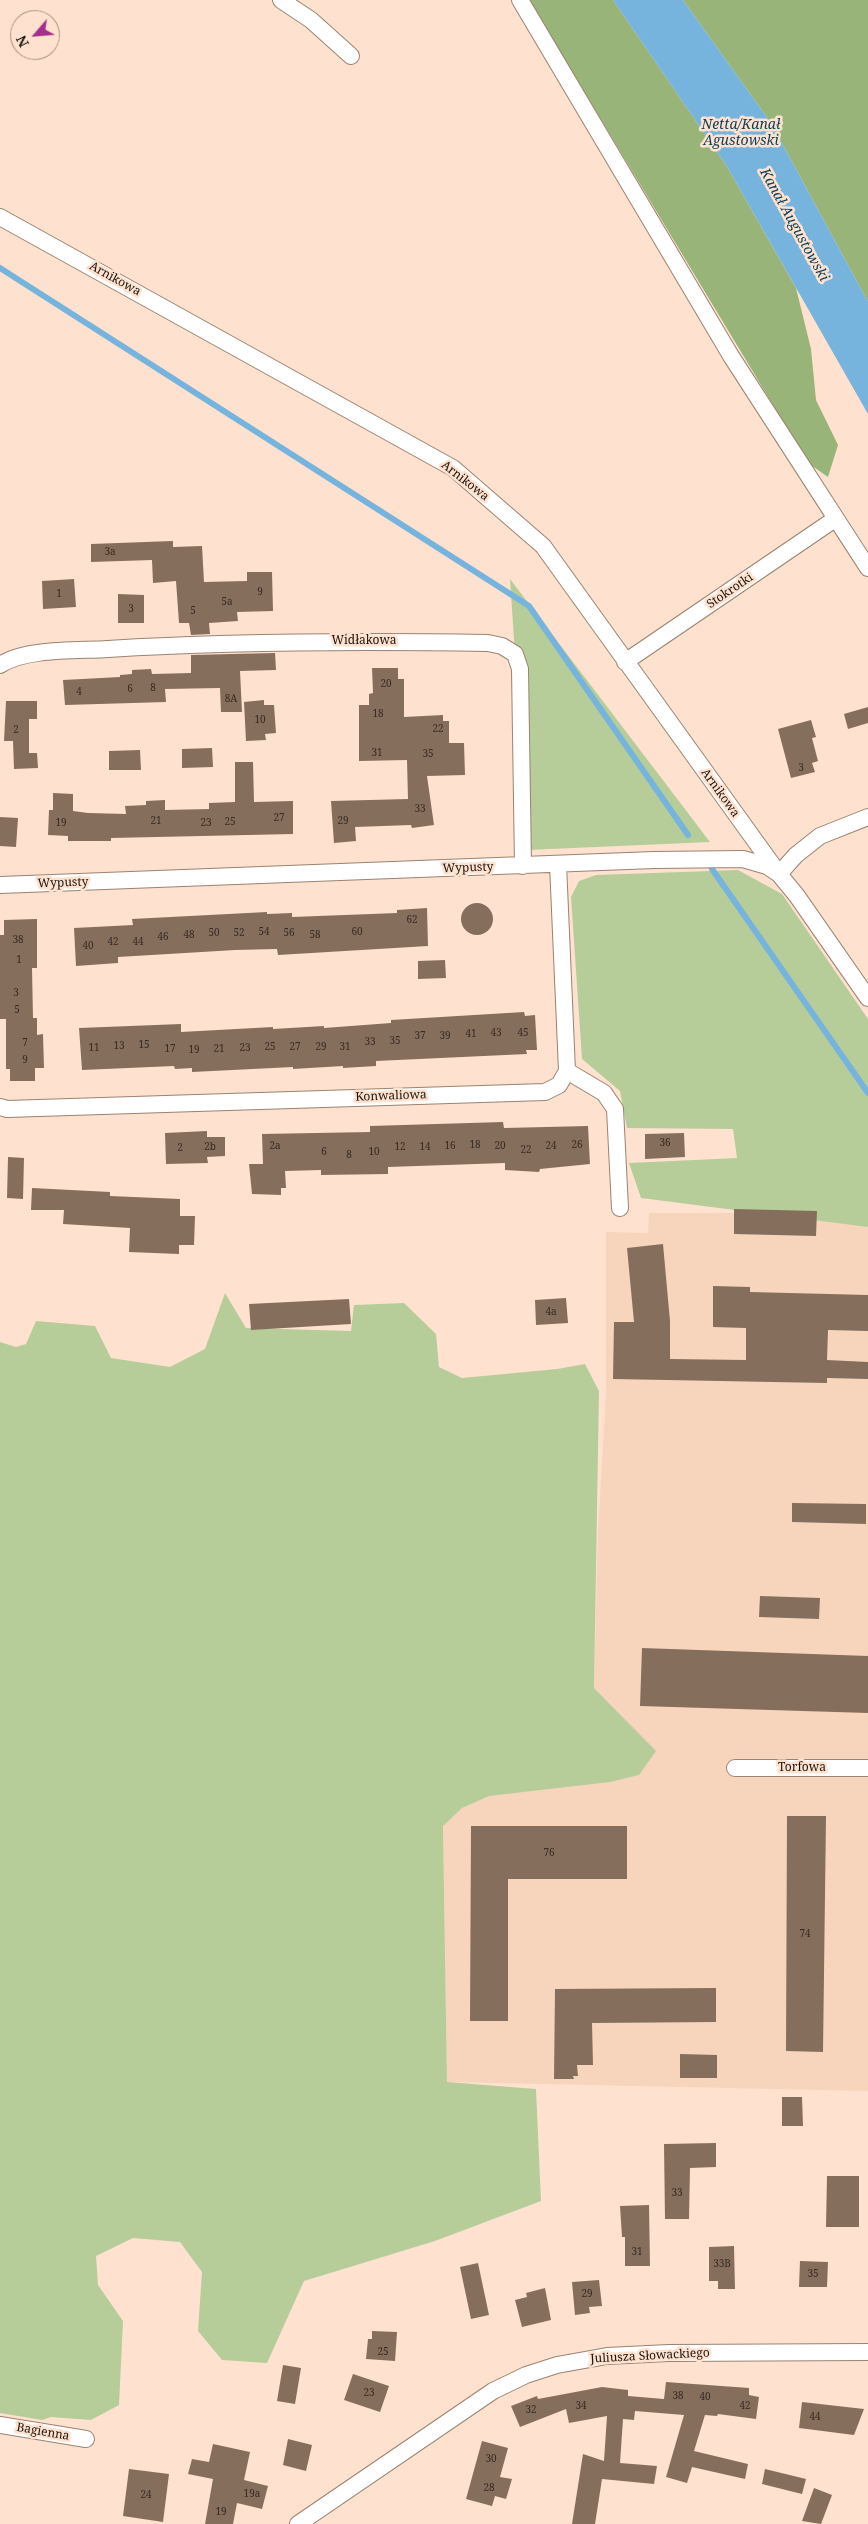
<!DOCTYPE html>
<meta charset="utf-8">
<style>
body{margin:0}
#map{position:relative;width:868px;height:2524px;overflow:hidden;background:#fee2cf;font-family:"Noto Serif",serif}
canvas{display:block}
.north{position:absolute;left:10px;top:10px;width:50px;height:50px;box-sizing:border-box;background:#fee2cf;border:1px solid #a48f81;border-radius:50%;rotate:243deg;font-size:14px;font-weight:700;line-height:20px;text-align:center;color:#1d130d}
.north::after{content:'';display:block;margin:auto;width:18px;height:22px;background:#a4308b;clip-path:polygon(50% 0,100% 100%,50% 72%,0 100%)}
</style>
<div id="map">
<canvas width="868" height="2524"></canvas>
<div class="north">N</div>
</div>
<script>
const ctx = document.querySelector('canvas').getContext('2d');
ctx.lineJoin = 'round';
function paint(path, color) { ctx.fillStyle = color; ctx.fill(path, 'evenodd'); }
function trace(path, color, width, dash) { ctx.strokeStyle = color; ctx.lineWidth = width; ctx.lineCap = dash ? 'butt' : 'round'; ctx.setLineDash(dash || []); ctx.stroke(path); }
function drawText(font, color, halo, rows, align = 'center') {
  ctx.font = font + ' "Noto Serif",serif'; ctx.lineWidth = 5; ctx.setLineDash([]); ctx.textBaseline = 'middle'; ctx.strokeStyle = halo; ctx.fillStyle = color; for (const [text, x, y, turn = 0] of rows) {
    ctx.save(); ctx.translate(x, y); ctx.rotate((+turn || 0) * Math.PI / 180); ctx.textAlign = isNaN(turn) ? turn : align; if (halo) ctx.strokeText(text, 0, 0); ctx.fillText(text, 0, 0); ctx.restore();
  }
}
paint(new Path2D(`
 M649 1213H868V2091L447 2082 442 1752 655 1751 594 1688 598 1529 606 1395V1232L648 1233Z`), '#f7d5bd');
paint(new Path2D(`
 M510 579 710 842 528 850Z
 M738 870 782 894 868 1019V1227L641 1198 629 1163 737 1158 733 1129 627 1128 620 1091 582 1059 571 897 579 881 596 875Z
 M225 1293 246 1328 351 1331 354 1305 404 1303 436 1334 439 1367 462 1378 557 1369 585 1364 599 1391 594 1688 656 1751 639 1775 610 1782 489 1796 462 1808 443 1826 447 2082 536 2089 541 2201 435 2241 304 2281 267 2363 222 2360 198 2331 202 2272 180 2242 133 2238 96 2256 98 2285 123 2321 119 2405 91 2420 51 2417 42 2420 0 2413V1342L16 1347 26 1344 36 1321 95 1326 111 1358 170 1367 205 1349Z`), '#b6cd9a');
paint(new Path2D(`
 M529 0H613L726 165 796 288 811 349 816 400 838 445 828 477 808 463Z
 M683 0H868V302L771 123Z`), '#99b478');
paint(new Path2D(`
 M613 0H683L771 123 868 302V414L726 165Z`), '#76b4dd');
trace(new Path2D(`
 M0 268 529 606 688 835
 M712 869 868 1093`), '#76b4dd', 6);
paint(new Path2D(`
 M173 541V547L202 546 204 582 247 581V572H272L273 611 237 612 238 621 209 623 210 634 191 635 189 623H179L176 581 153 583 152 560 91 562V544Z
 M74 579 76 607 43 609 42 581Z
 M118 594 144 595V623H118Z
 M275 653 276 670 240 671 242 712H221L220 688 165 689 166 702 65 705 63 680 120 677V675L132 674V670L151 669 152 674 191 673V655Z
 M372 668H398V679H404V717L443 715V721H449V743H464L465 775 427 776 434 825 412 828 411 825 355 827 356 841 334 843 331 801 408 799 407 760 359 761V705H369V694L373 693Z
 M264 700V705H274L276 733 265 734 266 740 246 741 244 702Z
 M6 701H37V719H29V753H37L38 768 14 769 13 741H4Z
 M868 707V723L848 729 844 714Z
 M811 720 816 737 812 738 818 761 812 763 815 772 791 778 778 729Z
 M212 748 213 767 182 768V749Z
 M140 750 141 770H109V751Z
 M235 762H253L254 802 293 801V834L111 838V841H68V836L48 835 49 810H53V793L73 794V811L88 813 126 814 125 806 146 805V801L165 800V810L209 809V803L235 802Z
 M0 817 18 818 16 847 0 846Z
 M461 919a16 16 0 1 1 32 0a16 16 0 1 1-32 0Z
 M427 908 428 946 278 955 277 949 235 950 118 957V963L76 966 74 928 133 925 132 919 267 912V914L292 913V917L397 913V910Z
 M37 919V968H32L33 1018H37V1035L43 1034 44 1068H35V1081H10V1069H6V1019H0V935H4V920Z
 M445 960 446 978 418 979V961Z
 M524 1012 525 1016 535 1015 537 1050H526L527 1054 376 1061V1066L343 1068V1066L293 1069V1067L192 1072V1068L175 1069 174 1066 82 1070 79 1028 181 1024V1032L273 1027V1029L324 1026V1028L391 1023V1020Z
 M503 1122 504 1128 588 1126 590 1164 540 1169 539 1172 505 1170V1163L388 1167V1174L321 1175V1170L285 1171 286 1188H281V1195L252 1194 249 1164H263L262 1134 370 1132V1126Z
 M207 1131V1137H225V1156L207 1157 208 1163 166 1164 165 1133Z
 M684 1133 685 1157 645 1159V1134Z
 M8 1157 24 1158 23 1199 7 1198Z
 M32 1188 110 1192V1196L180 1199V1216H195L194 1245H179V1254L129 1252 130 1228 63 1224 64 1210H31Z
 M734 1209 817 1211 816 1236 734 1234Z
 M663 1244 670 1321V1359L746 1360V1328L713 1327V1286L750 1287V1292L868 1295V1331L828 1330 827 1360 868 1362V1379L827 1378V1383L613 1379 614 1322H634L627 1248Z
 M566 1298 568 1323 536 1325 535 1300Z
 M349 1299 351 1324 251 1330 249 1304Z
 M792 1503 866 1504V1524L792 1522Z
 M760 1596 820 1598 819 1619 759 1617Z
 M642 1648 868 1656V1713L640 1706Z
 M787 1816H826L823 2052 786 2051Z
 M471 1826H627V1879H508V2021H470Z
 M716 1988V2022L592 2023 593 2065H577L578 2076H573L574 2079H554L555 1989Z
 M680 2054 717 2055V2078H680Z
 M782 2097H802L803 2126H782Z
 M716 2143V2167L690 2168 689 2219H665L664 2144Z
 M827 2176H859V2227H826Z
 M649 2205 650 2266H625V2237H622L620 2206Z
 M734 2246 735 2289H718V2281H709V2247Z
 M800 2261 828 2262 827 2287H799Z
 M478 2263 489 2315 471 2319 460 2267Z
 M599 2280 602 2306 589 2307 590 2313 575 2315 572 2282Z
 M545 2288 551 2320 522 2327 515 2300 527 2297 526 2293Z
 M372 2331 397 2332 395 2361 366 2359 368 2339H372Z
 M283 2365 301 2368 295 2404 277 2401Z
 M353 2374 389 2386 380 2412 344 2400Z
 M666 2382 749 2388V2395L759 2397 756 2419 718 2414 717 2416 705 2415 694 2451 748 2464 745 2479 692 2467 687 2483 666 2477 684 2415 635 2411 634 2420 623 2419 620 2463 657 2466 654 2484 602 2479 595 2524H572L583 2454 604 2461 607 2416 569 2423 566 2409 520 2427 511 2406 537 2396 538 2399 602 2387 628 2390V2396L664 2399Z
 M802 2402 864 2409 854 2435 799 2428Z
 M288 2439 312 2445 306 2471 283 2465Z
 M482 2441 508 2448 500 2477 512 2479 506 2499 495 2496 492 2506 466 2499Z
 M213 2444 250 2452 244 2480 268 2486 262 2509 237 2503 233 2524H205L213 2479 188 2474 192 2459 209 2462Z
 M129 2469 169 2474 163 2522 123 2516Z
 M765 2469 806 2479 802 2494 762 2484Z
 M814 2488 832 2495 821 2524 802 2521Z`), '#866e5d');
const street = new Path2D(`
 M281 0 311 20 351 56
 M520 0 731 356 868 568
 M0 217 453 468 543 546 779 874
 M625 662 835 519
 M0 665C25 648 78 651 108 649 235 641 361 641 488 643L502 646 515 654 520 669 523 866
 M779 874 796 855 820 836 868 817
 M0 885 654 860 743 859 767 866 779 874 797 896 868 998
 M567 1071 604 1093 615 1109 620 1208
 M0 1107 7 1109 545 1092 559 1085 567 1071 558 864
 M735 1768H868
 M0 2425 86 2439
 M298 2524 493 2391 526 2375 557 2365 607 2356 669 2353 868 2352`);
trace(street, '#9b8271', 18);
trace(street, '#fff', 16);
drawText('10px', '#372a21', null, [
 ["3a",110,552],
 ["9",260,592],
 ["1",59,594],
 ["5a",227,602],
 ["3",131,609],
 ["5",193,611],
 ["20",386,684],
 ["8",153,688],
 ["6",130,689],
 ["4",79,692],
 ["8A",231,699],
 ["18",378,714],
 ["10",260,720],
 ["22",438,729],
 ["2",16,730],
 ["31",377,753],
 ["35",428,754],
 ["3",801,768],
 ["33",420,809],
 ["27",279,818],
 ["21",156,821],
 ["29",343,821],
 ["25",230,822],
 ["19",61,823],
 ["23",206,823],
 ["62",412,920],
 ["54",264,932],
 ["60",357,932],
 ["50",214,933],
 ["52",239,933],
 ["56",289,933],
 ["48",189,935],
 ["58",315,935],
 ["46",163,937],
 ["38",18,940],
 ["42",113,942],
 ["44",138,942],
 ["40",88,946],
 ["1",19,960],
 ["3",16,993],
 ["5",17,1010],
 ["43",496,1033],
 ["45",523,1033],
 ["41",471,1034],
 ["37",420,1036],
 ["39",445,1036],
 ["35",395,1041],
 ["33",370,1042],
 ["7",25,1043],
 ["15",144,1045],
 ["13",119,1046],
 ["25",270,1047],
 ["27",295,1047],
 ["29",321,1047],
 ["31",345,1047],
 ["11",94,1048],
 ["23",245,1048],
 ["17",170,1049],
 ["21",219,1049],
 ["19",194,1050],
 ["9",25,1060],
 ["36",665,1143],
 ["18",475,1145],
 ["26",577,1145],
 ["2a",275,1146],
 ["16",450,1146],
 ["20",500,1146],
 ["24",551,1146],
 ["2b",210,1147],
 ["12",400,1147],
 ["14",425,1147],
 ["2",180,1148],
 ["22",526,1150],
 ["6",324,1152],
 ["10",374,1152],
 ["8",349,1155],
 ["4a",551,1312],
 ["76",549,1853],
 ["74",805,1934],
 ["33",677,2193],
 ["31",637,2252],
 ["33B",722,2264],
 ["35",813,2274],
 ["29",587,2294],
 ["25",383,2352],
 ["23",369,2393],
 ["38",678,2396],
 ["40",705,2397],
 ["34",581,2406],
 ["42",745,2406],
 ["32",531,2410],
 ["44",815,2417],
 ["30",491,2459],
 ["28",489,2488],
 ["19a",252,2494],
 ["24",146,2495],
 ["19",221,2512]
]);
drawText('12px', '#1d130d', '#fee2cf', [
 ["Arnikowa",115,279,29],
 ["Arnikowa",465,481,38],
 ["Stokrotki",730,591,-34],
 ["Widłakowa",364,641],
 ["Arnikowa",720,793,54],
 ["Wypusty",468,868,-2],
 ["Wypusty",63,883,-2],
 ["Konwaliowa",391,1096,-2],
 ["Torfowa",802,1768],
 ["Juliusza Słowackiego",650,2356,-3],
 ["Bagienna",43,2432,10]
]);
drawText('italic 14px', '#093c58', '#fee2cf', [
 ["Netta/Kanał",741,125],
 ["Agustowski",741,141],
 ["Kanał Augustowski",794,225,61]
]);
</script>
